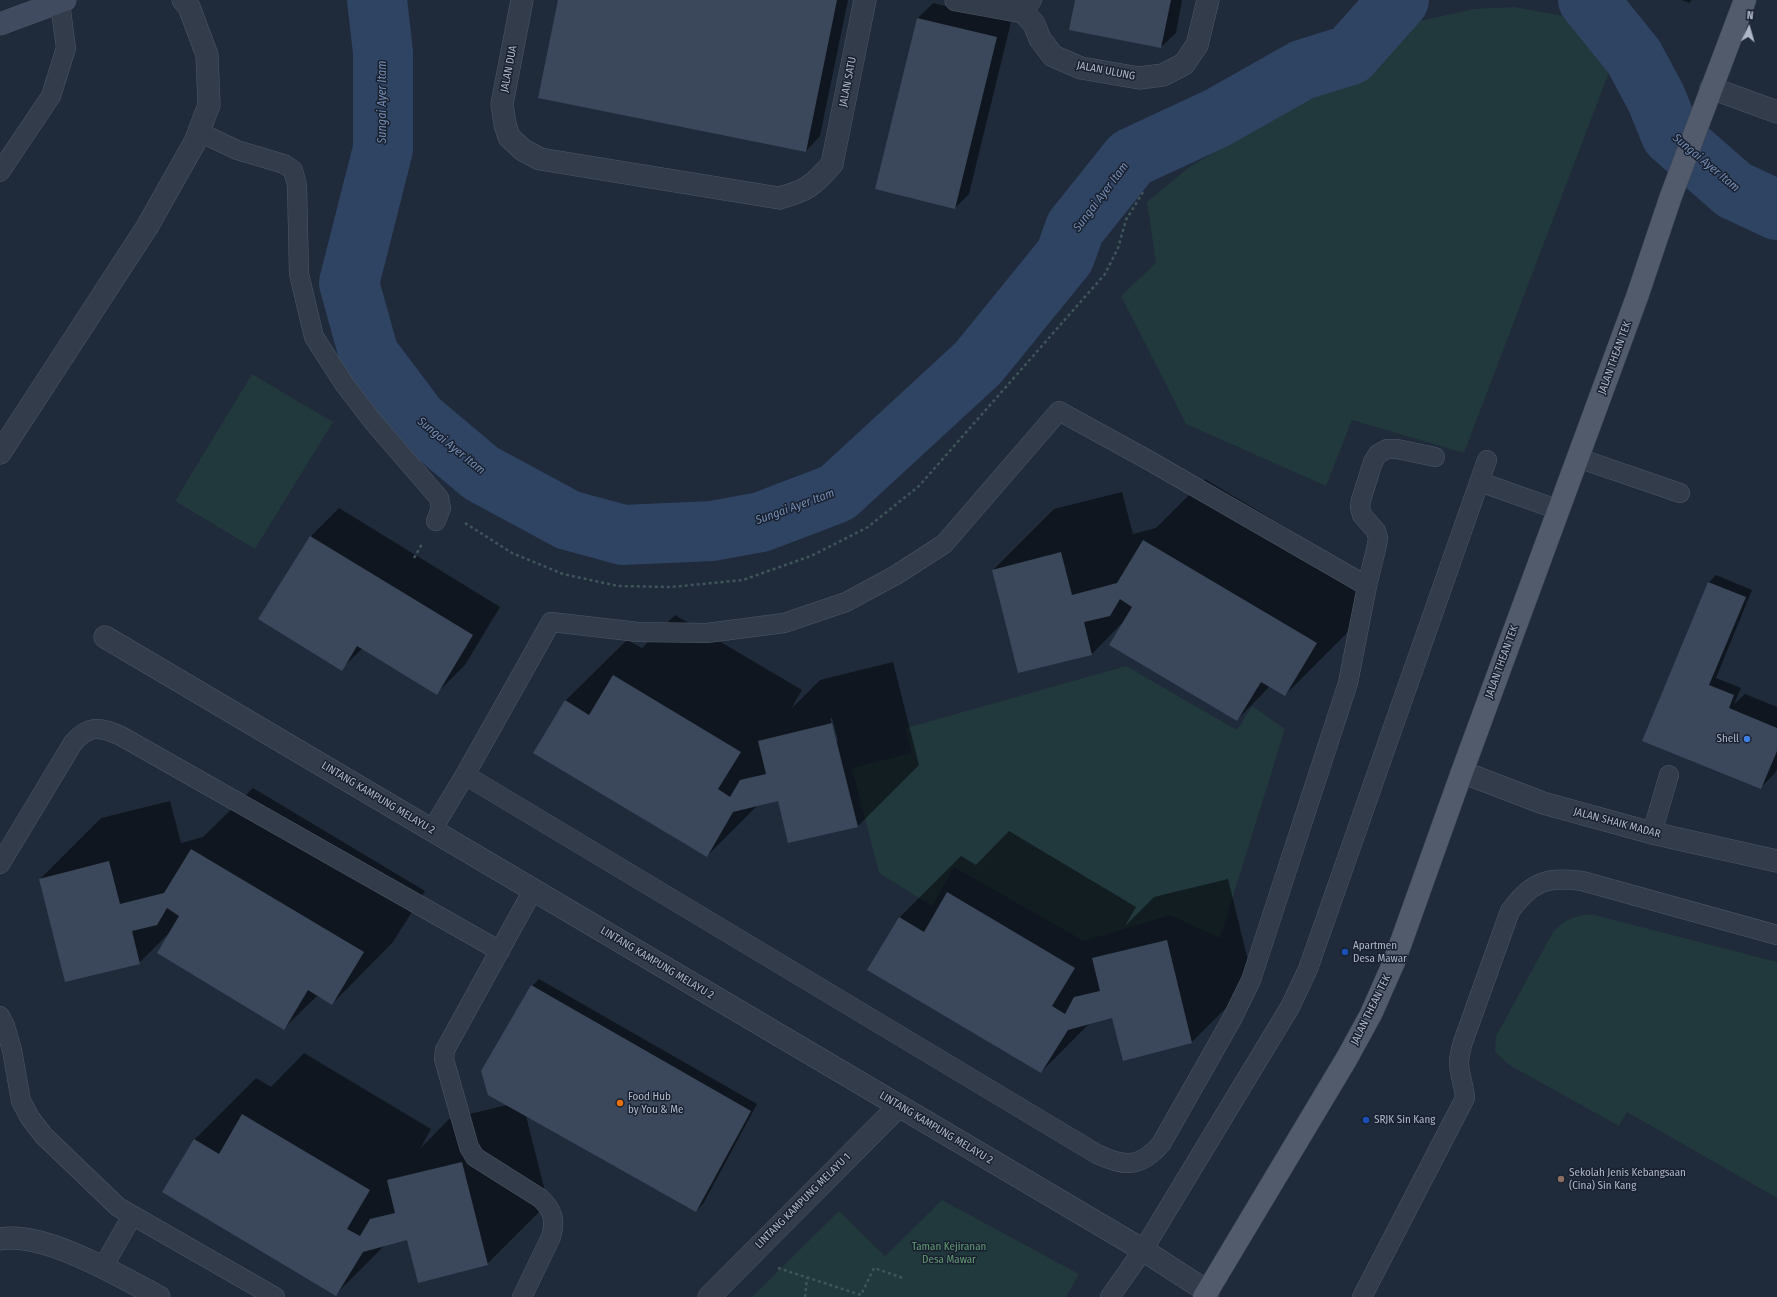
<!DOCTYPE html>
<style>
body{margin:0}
#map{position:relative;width:1777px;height:1297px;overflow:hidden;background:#1f2a3b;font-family:"Fira Sans Condensed",sans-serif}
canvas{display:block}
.north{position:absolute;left:1729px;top:8px;width:40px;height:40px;-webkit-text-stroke:3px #192130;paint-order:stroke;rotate:5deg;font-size:11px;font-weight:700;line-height:16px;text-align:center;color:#aeb7c8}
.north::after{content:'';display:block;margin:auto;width:14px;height:18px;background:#aeb7c8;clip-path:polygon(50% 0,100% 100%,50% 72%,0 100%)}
</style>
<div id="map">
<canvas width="1777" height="1297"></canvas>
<div class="north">N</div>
</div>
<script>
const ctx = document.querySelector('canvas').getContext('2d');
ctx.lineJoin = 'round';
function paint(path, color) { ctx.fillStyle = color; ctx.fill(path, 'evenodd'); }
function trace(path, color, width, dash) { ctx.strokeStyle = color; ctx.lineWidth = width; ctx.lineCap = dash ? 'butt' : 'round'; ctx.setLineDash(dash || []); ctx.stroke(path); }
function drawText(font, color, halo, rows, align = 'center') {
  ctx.font = font + ' "Fira Sans Condensed",sans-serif'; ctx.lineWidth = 3; ctx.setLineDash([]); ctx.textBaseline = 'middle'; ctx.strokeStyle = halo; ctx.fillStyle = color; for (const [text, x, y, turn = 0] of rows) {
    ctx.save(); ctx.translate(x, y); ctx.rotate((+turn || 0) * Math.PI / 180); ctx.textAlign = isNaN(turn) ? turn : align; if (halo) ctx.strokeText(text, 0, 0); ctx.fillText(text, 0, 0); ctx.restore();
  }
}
paint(new Path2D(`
 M1514 7 1570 17 1611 67 1464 453 1352 420 1326 486 1186 424 1121 296 1156 263 1147 202 1188 168 1290 106 1368 78 1410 23 1474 9Z
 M252 374 333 422 255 549 175 501Z
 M1126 666 1237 730 1252 706 1285 729 1220 938 1170 915 1084 941 954 867 932 906 879 873 852 768 912 753 906 728Z
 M1591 914 1777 962V1198L1627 1112 1619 1126 1509 1065 1495 1052 1496 1036 1553 932C1565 919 1574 916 1591 914Z
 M942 1200 1079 1274 1066 1297H752L839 1211 885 1256Z`), '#21383c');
paint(new Path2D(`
 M559 0H848L820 136 806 151Z
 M1076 0H1182L1176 33 1161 47Z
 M1682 0H1692L1689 3Z
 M933 3 1011 22 969 194 955 208 876 189 918 18Z
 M1205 479 1377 582 1346 634 1285 695 1270 686 1237 720 1121 624 1092 654 993 570 1054 509 1122 492 1133 534 1156 528Z
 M339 508 500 607 465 665 437 693 363 648 341 669 311 536Z
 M1716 575 1752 590 1716 678 1741 688 1734 704 1745 694 1777 707V769L1775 773 1760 788 1643 740 1709 582Z
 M675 615 802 690 791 709 820 680 893 662 919 765 858 826 779 800 757 806 707 856 565 701 627 640 642 648ZM830 718H832L838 741H836Z
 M253 788 425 891 393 942 332 1004 318 995 284 1028 168 934 139 963 40 879 101 818 170 801 181 843 203 837Z
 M1009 831 1136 907 1125 926 1154 897 1228 879 1253 981 1192 1042 1113 1017 1090 1023 1041 1072 869 969 900 917 961 856 976 865Z
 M539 979 757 1104 703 1204 696 1211 526 1116 548 1203 487 1264 408 1239 385 1245 336 1294 164 1191 195 1139 256 1078 271 1087 304 1053 431 1129 420 1149 449 1119 507 1105 532 986Z`), '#0007');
trace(new Path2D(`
 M377 0 383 52V149L349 283 369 355 418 420 481 473 568 520 623 535 712 531 761 522 837 493 978 363 1065 256 1075 228 1131 158 1217 118 1302 70 1350 55 1399 0
 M1588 0 1634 57 1656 98 1671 135 1734 190 1777 210`), '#2f4362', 60);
paint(new Path2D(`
 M558 0H837L806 152 538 98Z
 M1075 0H1171L1161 48 1069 30Z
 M917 18 997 37 955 209 875 189Z
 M310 536 473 635 437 695 357 646 342 671 258 619Z
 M1143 540 1317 643 1285 696 1261 682 1237 721 1109 645 1132 607 1120 599 1110 616 1084 622 1092 655 1018 673 992 570 1061 552 1072 595 1117 583Z
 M1708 582 1746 597 1709 685 1734 695 1729 708 1777 728V751L1761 789 1642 741Z
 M613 675 741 752 718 789 730 797 740 780 766 774 758 741 832 723 858 827 788 843 778 801 733 812 707 857 533 753 565 700 589 715Z
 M191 849 364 952 332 1005 308 990 284 1030 157 953 179 916 167 908 157 925 132 931 140 964 65 982 39 879 109 861 120 904 164 893Z
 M947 892 1075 968 1052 1006 1065 1014 1074 997 1100 991 1092 958 1167 940 1192 1043 1123 1061 1112 1018 1068 1030 1041 1073 867 970 899 917 924 932Z
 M531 985 751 1111 696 1212 488 1095 481 1071Z
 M242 1114 370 1190 347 1229 360 1236 370 1219 395 1213 387 1180 462 1162 488 1265 418 1283 407 1240 363 1252 336 1296 162 1192 194 1139 219 1154Z`), '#3b485b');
const lane = new Path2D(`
 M1023 12 1032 0
 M199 132 237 150 284 164 293 170 297 185 299 274 314 337 345 385 375 424 439 498 441 508 436 521
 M0 172 51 96 66 48 60 3
 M1578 458 1680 493
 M1480 482 1559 510
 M465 775 1097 1154C1124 1167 1140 1168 1161 1144L1232 1019 1251 980 1348 683 1367 586 1377 545 1378 538 1376 531 1362 515 1360 507 1361 500 1373 462 1378 454 1387 449H1397L1435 457
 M432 830 465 775 551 622 638 632 707 633 784 623 846 602 896 575 944 544 1059 411 1150 461 1367 586
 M1652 833 1669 775
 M0 864 73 743C88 725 100 726 121 736L500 951
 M0 1016 5 1026 12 1050 21 1101 30 1118 44 1136 118 1207 275 1297
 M103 1267 132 1216
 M522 1297 551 1237C556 1220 553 1210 540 1198L475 1157 469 1147 444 1059 445 1050 533 890
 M1110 1297 1143 1250 1290 1007 1308 969 1487 460
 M1362 1297 1465 1098C1464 1085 1459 1074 1459 1062 1459 1056 1461 1049 1463 1042L1510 911C1531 882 1547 876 1582 881L1777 935`);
const street = new Path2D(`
 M522 0 502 104 505 124 509 137 523 150 540 159 779 198C806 191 813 186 832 164L865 0
 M956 0 1023 12 1034 24 1040 39 1053 56 1081 68 1139 78 1163 75 1184 64 1197 45 1208 0
 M1711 88 1777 112
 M0 453 147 227 195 142 209 105 207 55 189 7 183 0
 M105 637 1143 1250 1208 1292
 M1462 772 1543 803 1652 833 1777 861
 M0 1239C44 1231 120 1276 159 1297
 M709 1297 899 1106`);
const secondary = new Path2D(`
 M0 24 65 0`);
const primary = new Path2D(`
 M1204 1297 1347 1058 1371 1014 1394 962 1462 772 1637 297 1671 196 1745 0`);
trace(lane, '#4e5766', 20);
trace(street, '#4e5766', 23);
trace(secondary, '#4e5766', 23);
trace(primary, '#3d4555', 23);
trace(new Path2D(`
 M465 523 512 553 563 574 618 586 671 587 743 580 811 556 868 527 919 486 1105 274 1118 248 1126 220 1143 192
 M414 558 422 544
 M778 1268 861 1295 874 1268 903 1278
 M805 1297 807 1278`), '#3f555a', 2.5, [3, 3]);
trace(lane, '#333c4b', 19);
trace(street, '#333c4b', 22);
trace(secondary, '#414b5f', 22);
trace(primary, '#515b6c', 22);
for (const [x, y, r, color] of [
 [1747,739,4,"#3f7fe0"],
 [1345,952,4,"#1a4fb4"],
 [620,1103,4,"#e8710a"],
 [1366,1120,4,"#1a4fb4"],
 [1561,1179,4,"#8d6e63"]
]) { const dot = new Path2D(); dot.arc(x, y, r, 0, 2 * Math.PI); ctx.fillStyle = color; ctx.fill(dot); trace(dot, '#192130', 1.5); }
drawText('11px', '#aeb7c8', '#192130', [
 ["JALAN DUA",509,69,-79],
 ["JALAN ULUNG",1106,71,11],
 ["JALAN SATU",848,82,-79],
 ["JALAN THEAN TEK",1615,358,-70],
 ["JALAN THEAN TEK",1502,662,-70],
 ["LINTANG KAMPUNG MELAYU 2",378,798,31],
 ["JALAN SHAIK MADAR",1617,823,15],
 ["LINTANG KAMPUNG MELAYU 2",657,963,31],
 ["JALAN THEAN TEK",1371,1010,-64],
 ["LINTANG KAMPUNG MELAYU 2",936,1128,31],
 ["LINTANG KAMPUNG MELAYU 1",803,1201,-45]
]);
drawText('11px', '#aeb7c8', '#192130', [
 ["Shell",1739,739,"right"],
 ["Apartmen",1353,946],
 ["Desa Mawar",1353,959],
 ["Food Hub",628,1097],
 ["by You & Me",628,1110],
 ["SRJK Sin Kang",1374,1120],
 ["Sekolah Jenis Kebangsaan",1569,1173],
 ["(Cina) Sin Kang",1569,1186]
], 'left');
drawText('11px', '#639b72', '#192130', [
 ["Taman Kejiranan",949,1247],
 ["Desa Mawar",949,1260]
]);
drawText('italic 12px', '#738cb2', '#192130', [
 ["Sungai Ayer Itam",383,102,-90],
 ["Sungai Ayer Itam",1706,163,40],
 ["Sungai Ayer Itam",1101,197,-53],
 ["Sungai Ayer Itam",451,446,39],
 ["Sungai Ayer Itam",795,507,-20]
]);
</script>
